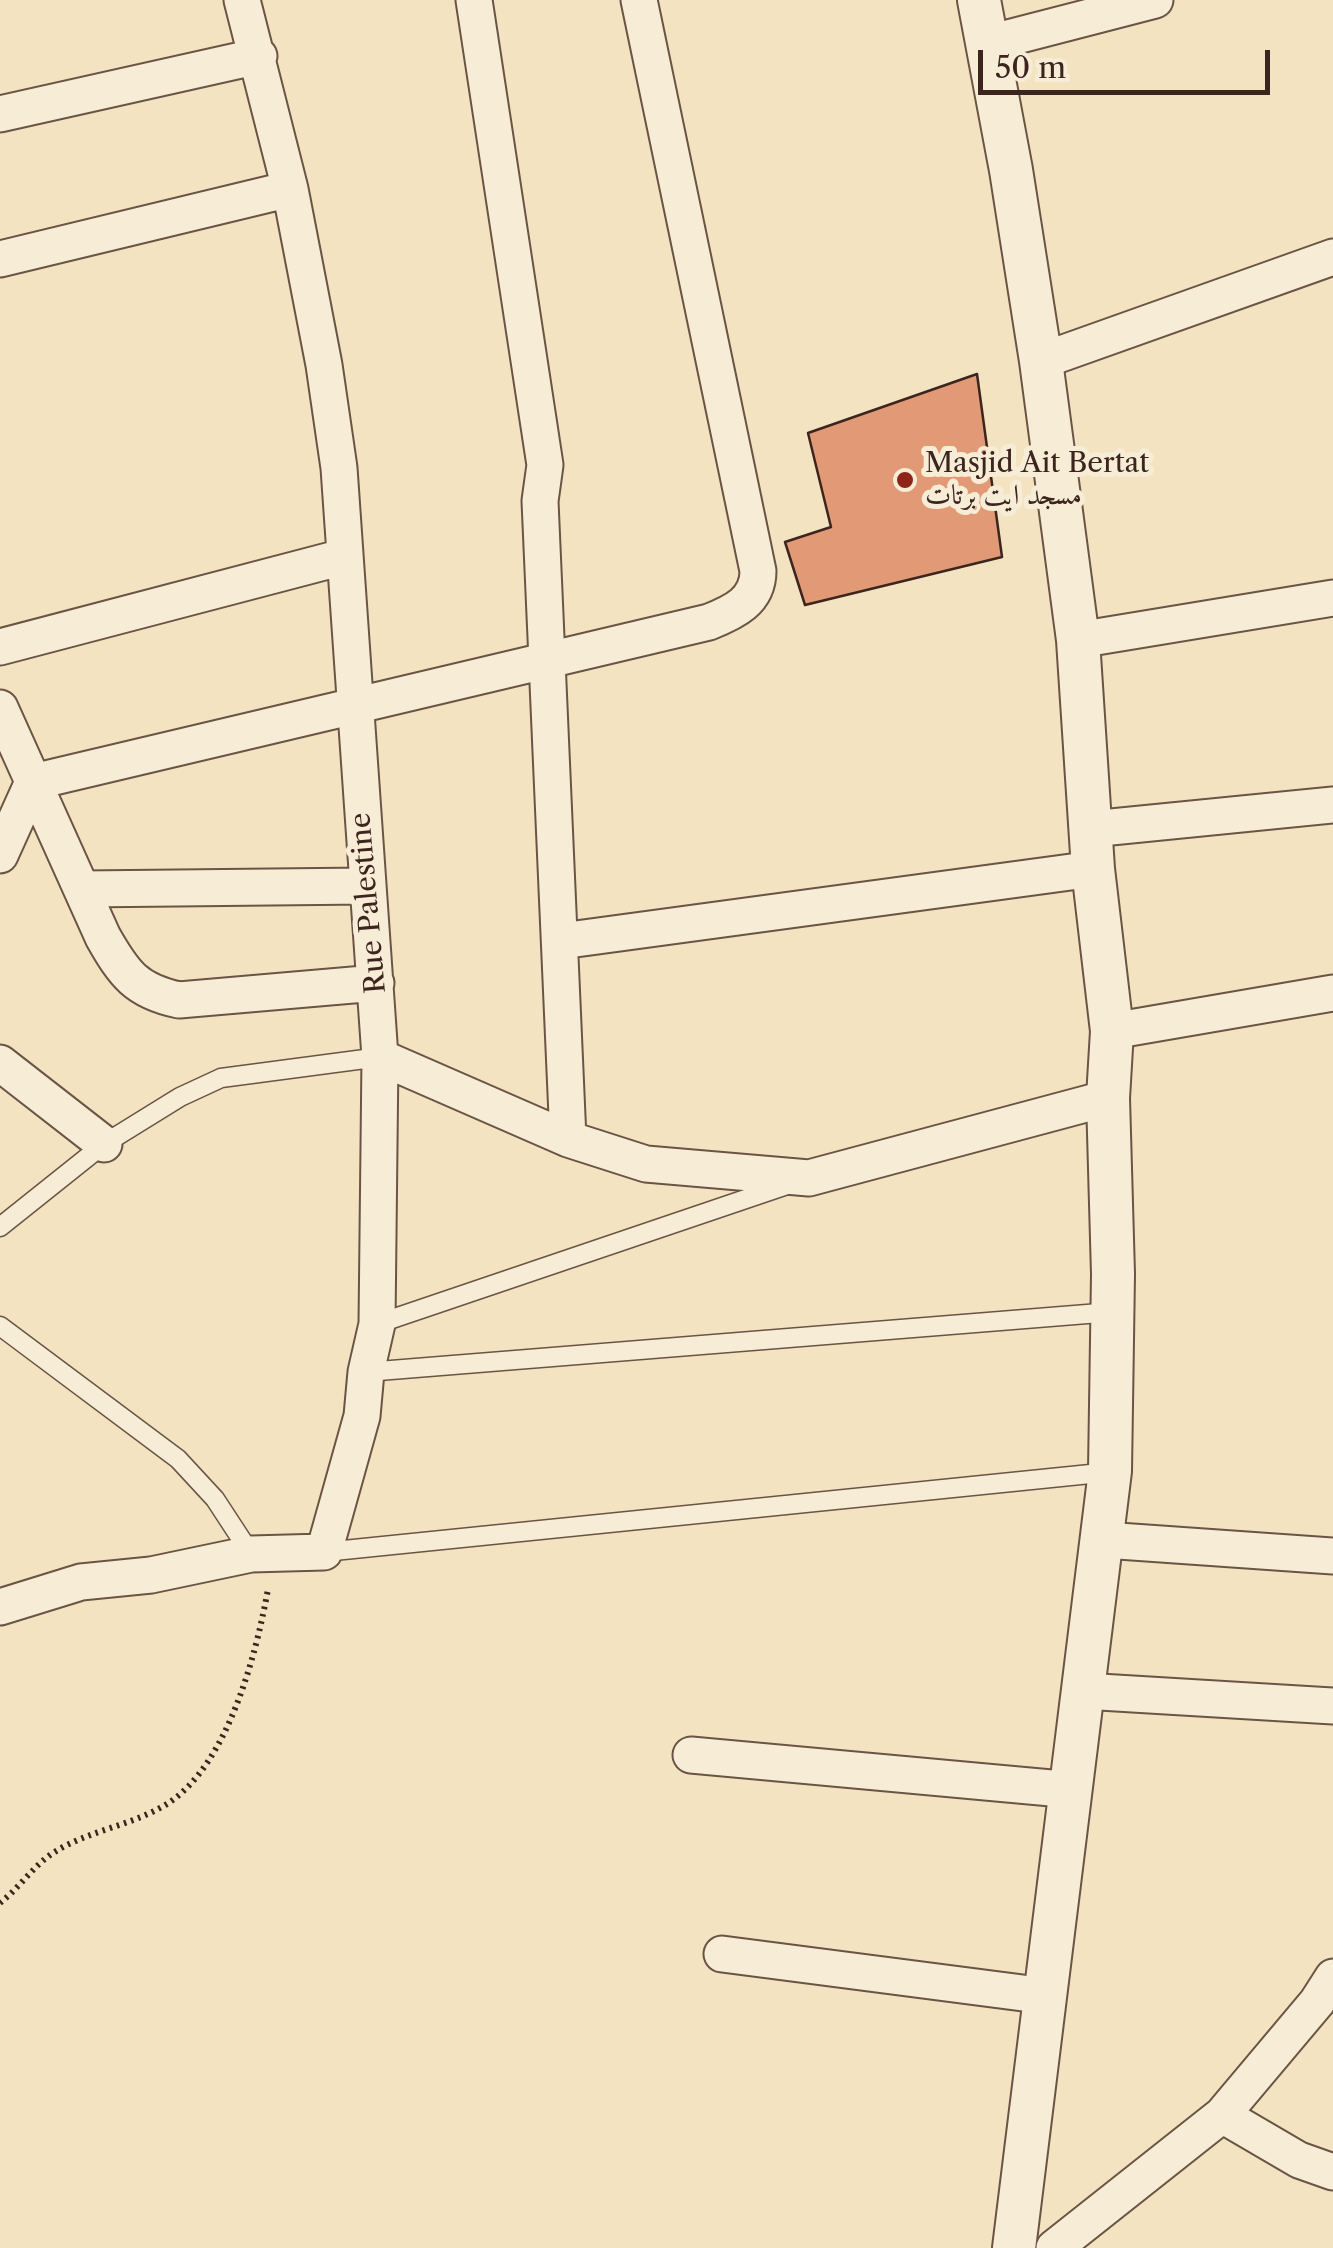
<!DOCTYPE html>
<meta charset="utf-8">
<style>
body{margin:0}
#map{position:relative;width:1333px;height:2248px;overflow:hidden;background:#f3e3c0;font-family:"Libre Caslon Text",serif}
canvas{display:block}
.scale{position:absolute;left:978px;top:50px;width:292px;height:45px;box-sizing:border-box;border:5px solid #3c251e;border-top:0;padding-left:12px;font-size:30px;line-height:35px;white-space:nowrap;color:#3c251e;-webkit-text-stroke:8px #f7edd6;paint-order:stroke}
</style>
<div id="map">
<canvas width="1333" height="2248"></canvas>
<div class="scale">50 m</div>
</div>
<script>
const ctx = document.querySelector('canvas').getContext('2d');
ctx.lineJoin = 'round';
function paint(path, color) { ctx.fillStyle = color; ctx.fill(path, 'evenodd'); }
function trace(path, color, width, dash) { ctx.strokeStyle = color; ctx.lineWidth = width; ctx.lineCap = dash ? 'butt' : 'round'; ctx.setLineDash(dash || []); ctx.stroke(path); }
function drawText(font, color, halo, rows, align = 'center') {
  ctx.font = font + ' "Libre Caslon Text",Amiri,serif'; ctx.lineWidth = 10; ctx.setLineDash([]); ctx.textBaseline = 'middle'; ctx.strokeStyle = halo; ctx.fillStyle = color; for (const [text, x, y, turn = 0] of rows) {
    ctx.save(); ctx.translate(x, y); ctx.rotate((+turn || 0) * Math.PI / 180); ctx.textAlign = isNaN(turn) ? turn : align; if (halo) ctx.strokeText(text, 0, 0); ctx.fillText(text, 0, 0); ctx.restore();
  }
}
const building = new Path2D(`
 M977 374 1002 557 805 605 785 542 831 527 808 433Z`);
paint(building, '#e29a76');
trace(building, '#3c251e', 2.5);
const service = new Path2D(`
 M0 1227 104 1144 180 1097 221 1078 380 1057
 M377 1324 790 1184
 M0 1326 178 1459 215 1499 251 1554
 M366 1372 1112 1312
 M324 1552 1110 1472`);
const minor = new Path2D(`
 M242 0 290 189 324 365 339 468 380 1057 568 1139 646 1164 809 1178 1108 1098
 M474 0 545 465 540 501 568 1139
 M989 43 1155 0
 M0 114 259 56
 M0 259 290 189
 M1041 361 1333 257
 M1078 640 1333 598
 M0 647 343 557
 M0 708 103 937C124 974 136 991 179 1000L376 983
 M1091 829 1333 805
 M0 855 33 782 709 622C734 612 758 601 758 571L639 0
 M82 889 366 886
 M561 941 1093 869
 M1112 1031 1333 993
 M0 1063 104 1144
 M1104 1540 1333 1556
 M0 1607 81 1582 151 1575 251 1554 324 1552 362 1416 366 1372 377 1324 380 1057
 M1083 1691 1333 1706
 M691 1755 1073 1790
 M722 1954 1046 1996
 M1222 2115 1299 2160 1333 2172
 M1054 2248 1222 2115 1317 2002 1333 1977`);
const tertiary = new Path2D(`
 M979 0 1011 170 1041 361 1078 640 1093 869 1112 1031 1108 1098 1113 1274 1110 1471 1014 2248`);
trace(service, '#6a5446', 21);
trace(minor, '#6a5446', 39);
trace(tertiary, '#6a5446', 46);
trace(new Path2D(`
 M0 1903C18 1889 32 1868 50 1855 86 1830 134 1826 170 1802 228 1762 256 1656 268 1589`), '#3c251e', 6, [2.5, 5]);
trace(service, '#f7edd6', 18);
trace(minor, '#f7edd6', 35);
trace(tertiary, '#f7edd6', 42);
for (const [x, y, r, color] of [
 [905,480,10,"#8f2418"]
]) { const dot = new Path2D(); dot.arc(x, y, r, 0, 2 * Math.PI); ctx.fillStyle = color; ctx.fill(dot); trace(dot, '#f7edd6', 4); }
drawText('28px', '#3c251e', '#f7edd6', [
 ["Masjid Ait Bertat",925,464],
 ["مسجد ايت برتات",925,496]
], 'left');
drawText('28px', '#3c251e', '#f7edd6', [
 ["Rue Palestine",369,903,-95]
]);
</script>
